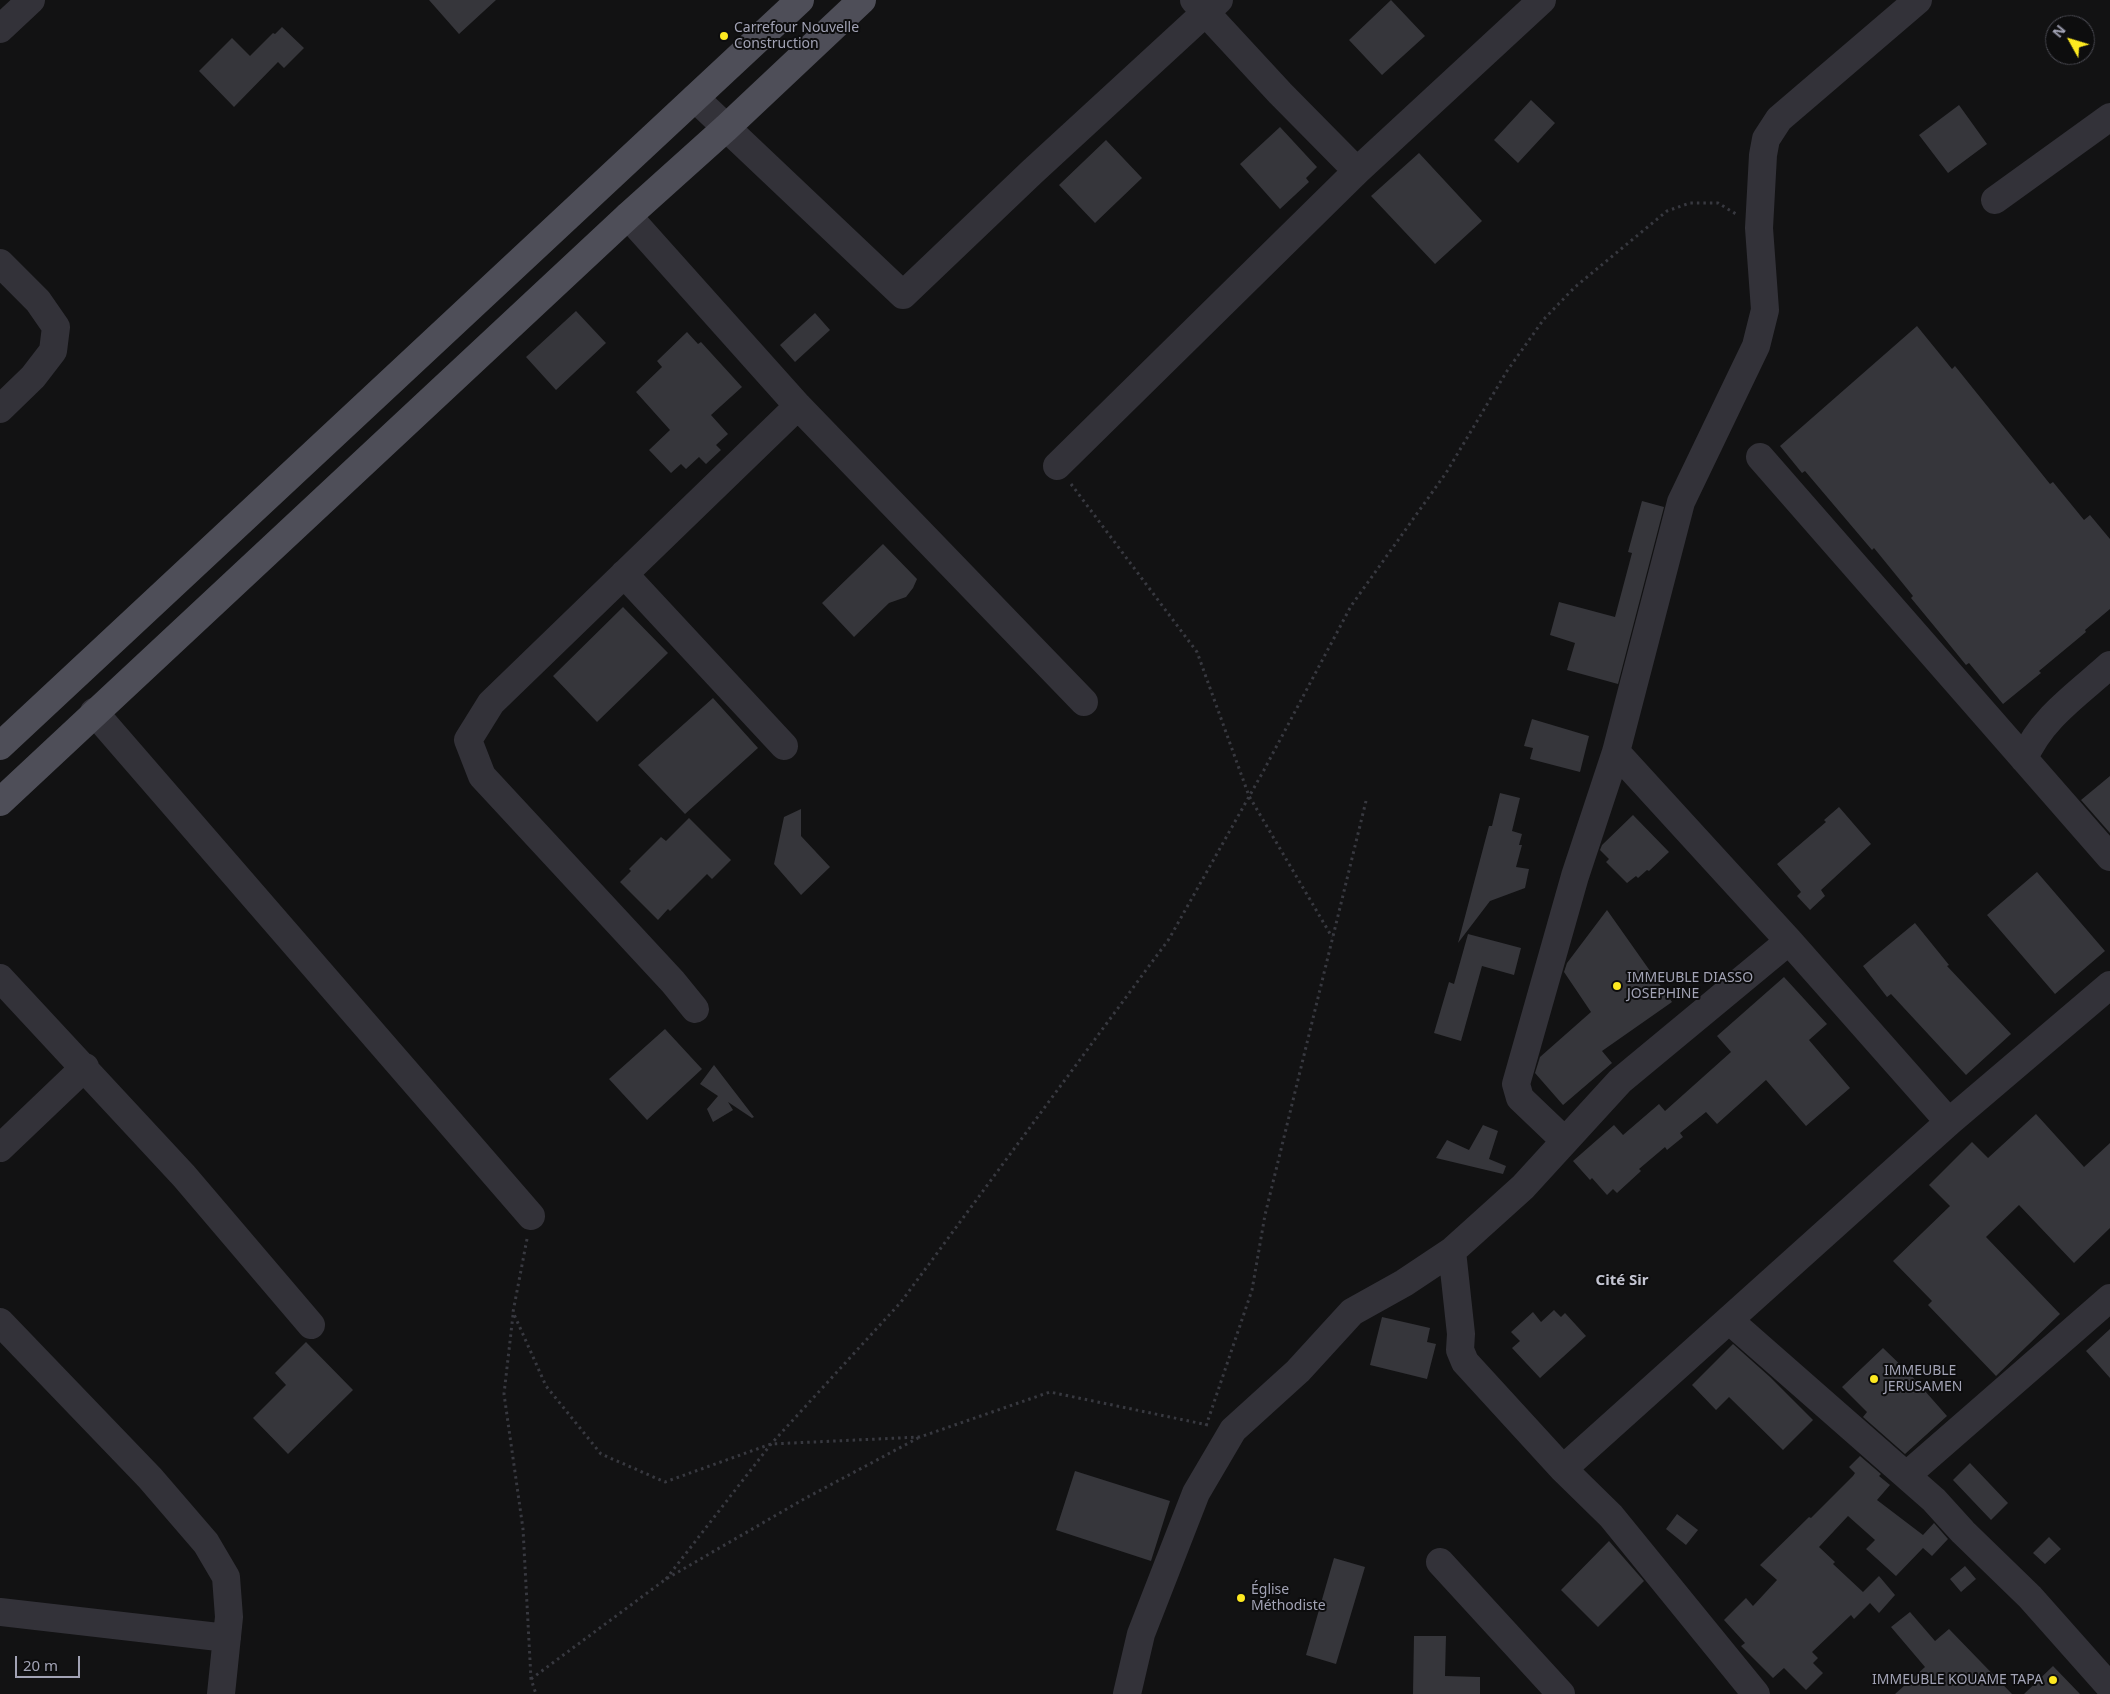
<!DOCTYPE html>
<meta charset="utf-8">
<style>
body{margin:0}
#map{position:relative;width:2110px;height:1694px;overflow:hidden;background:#121213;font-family:"Noto Sans",sans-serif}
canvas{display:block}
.north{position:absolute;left:2045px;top:15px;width:50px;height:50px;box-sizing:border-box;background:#0d0d0e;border:1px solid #494951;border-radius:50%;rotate:309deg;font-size:14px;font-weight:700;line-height:20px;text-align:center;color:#a2a3b5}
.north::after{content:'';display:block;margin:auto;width:18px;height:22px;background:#fde920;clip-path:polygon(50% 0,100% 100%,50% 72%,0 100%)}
.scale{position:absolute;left:15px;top:1656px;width:65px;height:22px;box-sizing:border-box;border:2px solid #a2a3b5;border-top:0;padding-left:6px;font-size:15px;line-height:18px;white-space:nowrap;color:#a2a3b5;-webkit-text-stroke:4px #0d0d0e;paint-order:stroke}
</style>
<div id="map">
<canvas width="2110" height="1694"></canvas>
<div class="north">N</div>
<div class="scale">20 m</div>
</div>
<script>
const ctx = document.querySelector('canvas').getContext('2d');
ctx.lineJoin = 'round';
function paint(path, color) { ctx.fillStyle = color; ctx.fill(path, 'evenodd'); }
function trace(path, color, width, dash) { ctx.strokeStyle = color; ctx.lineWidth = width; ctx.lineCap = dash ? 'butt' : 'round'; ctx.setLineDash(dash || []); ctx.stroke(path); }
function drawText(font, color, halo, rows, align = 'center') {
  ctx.font = font + ' "Noto Sans",sans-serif'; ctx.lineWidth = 4; ctx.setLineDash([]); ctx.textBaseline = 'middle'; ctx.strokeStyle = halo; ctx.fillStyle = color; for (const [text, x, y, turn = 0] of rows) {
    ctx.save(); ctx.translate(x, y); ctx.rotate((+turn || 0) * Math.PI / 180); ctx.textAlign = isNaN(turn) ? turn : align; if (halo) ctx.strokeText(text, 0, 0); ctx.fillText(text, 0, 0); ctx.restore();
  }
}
paint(new Path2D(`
 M429 0H496L459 34Z
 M1391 0 1425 36 1382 75 1349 40Z
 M282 27 304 48 284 68 278 62 234 107 199 71 232 38 250 56 273 33 275 34Z
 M1531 100 1555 123 1518 163 1494 140Z
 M1959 105 1987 144 1948 173 1919 135Z
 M1280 127 1317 167 1306 178 1309 182 1280 209 1240 164Z
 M1106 140 1142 178 1095 223 1059 185Z
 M1419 153 1482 221 1435 264 1371 196Z
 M576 311 606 343 556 390 526 357Z
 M815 313 830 330 795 362 780 345Z
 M1917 326 1952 369 1955 366 2050 484 2053 482 2084 520 2090 515 2110 539V609L2085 630 2086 632 2039 671 2041 673 2003 704 1969 663 1966 665 1944 638 1911 598 1913 596 1874 548 1872 550 1805 471 1802 473 1780 446Z
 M687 332 698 344 701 342 742 387 711 415 728 434 716 445 721 450 706 464 699 457 686 469 681 464 671 473 649 450 670 430 636 392 662 367 657 361Z
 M1642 501 1664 507 1618 684 1567 670 1575 643 1550 635 1559 602 1615 617 1632 553 1628 552Z
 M883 544 917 579 913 588 906 597 889 603 854 637 822 603Z
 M623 607 668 653 597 722 553 676Z
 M713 698 758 748 685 814 638 765Z
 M1532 719 1589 736 1580 772 1530 759 1533 748 1524 746Z
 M2110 776V833L2081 800Z
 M1500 793 1520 798 1512 831 1522 834 1519 845H1522L1516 867 1529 869 1525 888 1490 901 1458 943 1489 826H1492Z
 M1839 807 1871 844 1821 890 1825 896 1810 910 1797 896 1801 892 1777 864 1826 822 1824 820Z
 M801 809V836L830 867 801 895 774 864 784 817Z
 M1633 815 1669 852 1649 871 1647 870 1638 878 1636 876 1627 883 1606 862 1609 859 1600 850 1602 845Z
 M689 818 731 860 712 879 707 874 670 911 668 909 658 920 620 882 631 871 629 869 661 837 666 841Z
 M2037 872 2105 951 2055 994 1987 915Z
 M1607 910 1672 1002 1602 1051 1612 1063 1563 1105 1535 1073 1540 1057 1591 1012 1564 972 1567 963Z
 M1915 923 1949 965 1947 966 2011 1034 1966 1075 1891 994 1887 997 1863 966Z
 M1468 934 1521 948 1514 975 1482 966 1461 1041 1434 1033 1449 982 1454 984Z
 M1784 977 1827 1024 1809 1040 1850 1088 1806 1126 1766 1080 1717 1124 1706 1112 1680 1133 1683 1137 1667 1150 1665 1147 1639 1169 1641 1171 1617 1193 1613 1189 1607 1195 1592 1178 1590 1180 1573 1161 1614 1125 1623 1135 1659 1104 1665 1111 1731 1052 1717 1036Z
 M665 1029 702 1069 647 1120 609 1079Z
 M714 1065 754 1117 752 1118 728 1102 733 1110 713 1122 707 1109 718 1096 700 1084Z
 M2036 1114 2084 1167 2110 1143V1228L2074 1263 2019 1205 1986 1237 2060 1314 1996 1376 1928 1305 1932 1301 1893 1261 1950 1206 1929 1185 1972 1142 1988 1158Z
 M1483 1125 1498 1131 1489 1159 1506 1166 1503 1174 1436 1158 1447 1140 1469 1150Z
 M1554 1310 1561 1317 1565 1313 1586 1336 1540 1378 1512 1348 1520 1341 1511 1332 1533 1312 1541 1322Z
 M1382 1317 1430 1328 1427 1342 1436 1344 1427 1379 1370 1365Z
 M2110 1329V1378L2086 1351Z
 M306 1342 353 1390 288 1454 253 1418 286 1385 275 1373Z
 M1733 1344 1770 1377 1813 1420 1783 1450 1729 1397 1716 1410 1692 1385Z
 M1883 1348 1910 1374 1947 1416 1905 1454 1863 1417 1867 1412 1842 1387Z
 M1860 1456 1881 1474 1879 1476 1890 1485 1877 1500 1923 1535 1934 1523 1948 1539 1932 1556 1923 1548 1896 1576 1866 1549 1875 1540 1848 1516 1819 1547 1835 1562 1833 1564 1863 1592 1879 1576 1895 1595 1879 1613 1870 1603 1854 1619 1851 1615 1812 1652 1818 1658 1813 1663 1823 1673 1806 1690 1784 1668 1773 1678 1741 1646 1745 1643 1724 1620 1746 1598 1753 1606 1777 1580 1760 1565 1809 1517 1811 1518 1853 1476 1855 1473 1849 1467Z
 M1970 1463 2008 1503 1991 1520 1953 1480Z
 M1075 1471 1170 1501 1151 1561 1056 1530Z
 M1677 1514 1698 1530 1686 1545 1666 1529Z
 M2049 1537 2061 1549 2045 1564 2033 1553Z
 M1609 1541 1644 1581 1598 1627 1561 1590Z
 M1334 1558 1365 1567 1336 1664 1306 1655Z
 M1965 1566 1976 1579 1961 1592 1950 1579Z
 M1910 1612 1935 1641 1949 1629 2012 1694H1895L1925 1667 1891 1627Z
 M1414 1636H1446L1445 1676 1480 1677V1694H1413Z
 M2053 1666 2080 1694H2024Z`), '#36363b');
trace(new Path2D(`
 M1071 484 1197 652 1249 796 1332 937
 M527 1239 513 1312 546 1386 601 1454 665 1482 771 1444 920 1437 1050 1392 1208 1425
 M513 1315 504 1394 523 1529 531 1679 536 1694
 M1206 1426 1252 1290 1265 1215 1366 801
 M666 1579 771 1444 901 1302 1169 939 1264 770 1351 606 1446 473 1507 371 1544 319 1575 287 1667 211 1690 203H1718L1736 214
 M531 1679 666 1579 804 1499 918 1438`), '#383940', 3, [2.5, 4]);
trace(new Path2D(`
 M1194 0 1280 93 1357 171
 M0 29 31 0
 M695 98 903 295 1032 172 1219 0
 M1995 200 2110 117
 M628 216 798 406 1084 702
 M0 263 38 301 56 327 53 351 33 377 0 409
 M1760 457 2110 857
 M1057 466 1357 171 1542 0
 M624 574 784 746
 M94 712 531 1216
 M1616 752 1789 941 1949 1122
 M2024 759C2040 719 2079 693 2110 665
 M0 978 184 1176 311 1325
 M695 1009 673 982 482 776 468 740 491 703 798 406
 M1565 1141 1520 1098 1516 1084 1575 876 1616 752 1681 502 1756 346 1765 310 1759 228 1763 155 1766 139 1779 119 1918 0
 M0 1148 85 1067
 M1452 1251 1461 1334 1460 1350 1465 1362 1563 1469 1611 1516 1756 1694
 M1730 1321 1934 1500 1963 1532 2030 1597 2110 1687
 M0 1322 150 1478 206 1543 226 1577 229 1617 221 1694
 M1563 1469 1949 1122 2110 985
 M1907 1475 2110 1298
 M1440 1562 1561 1694
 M0 1612 227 1638
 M1127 1694 1141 1634 1196 1493 1233 1430 1298 1371 1352 1312 1404 1283 1452 1251 1523 1187 1620 1081 1789 941`), '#333239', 28);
trace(new Path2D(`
 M0 746 800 0
 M0 802 628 216 726 128 862 0`), '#4e4e58', 28);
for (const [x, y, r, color] of [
 [724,36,5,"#fde920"],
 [1617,986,5,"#fde920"],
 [1874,1379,5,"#fde920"],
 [1241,1598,5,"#fde920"],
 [2053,1680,5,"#fde920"]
]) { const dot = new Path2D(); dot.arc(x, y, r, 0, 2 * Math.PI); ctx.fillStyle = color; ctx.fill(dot); trace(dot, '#0d0d0e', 2); }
drawText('14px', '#a2a3b5', '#0d0d0e', [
 ["Carrefour Nouvelle",734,28],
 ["Construction",734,44],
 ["IMMEUBLE DIASSO",1627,978],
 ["JOSEPHINE",1627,994],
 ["IMMEUBLE",1884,1371],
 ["JERUSAMEN",1884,1387],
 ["Église",1251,1590],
 ["Méthodiste",1251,1606],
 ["IMMEUBLE KOUAME TAPA",2043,1680,"right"]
], 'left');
drawText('bold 15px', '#c3c4d1', '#0d0d0e', [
 ["Cité Sir",1622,1281]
]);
</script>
